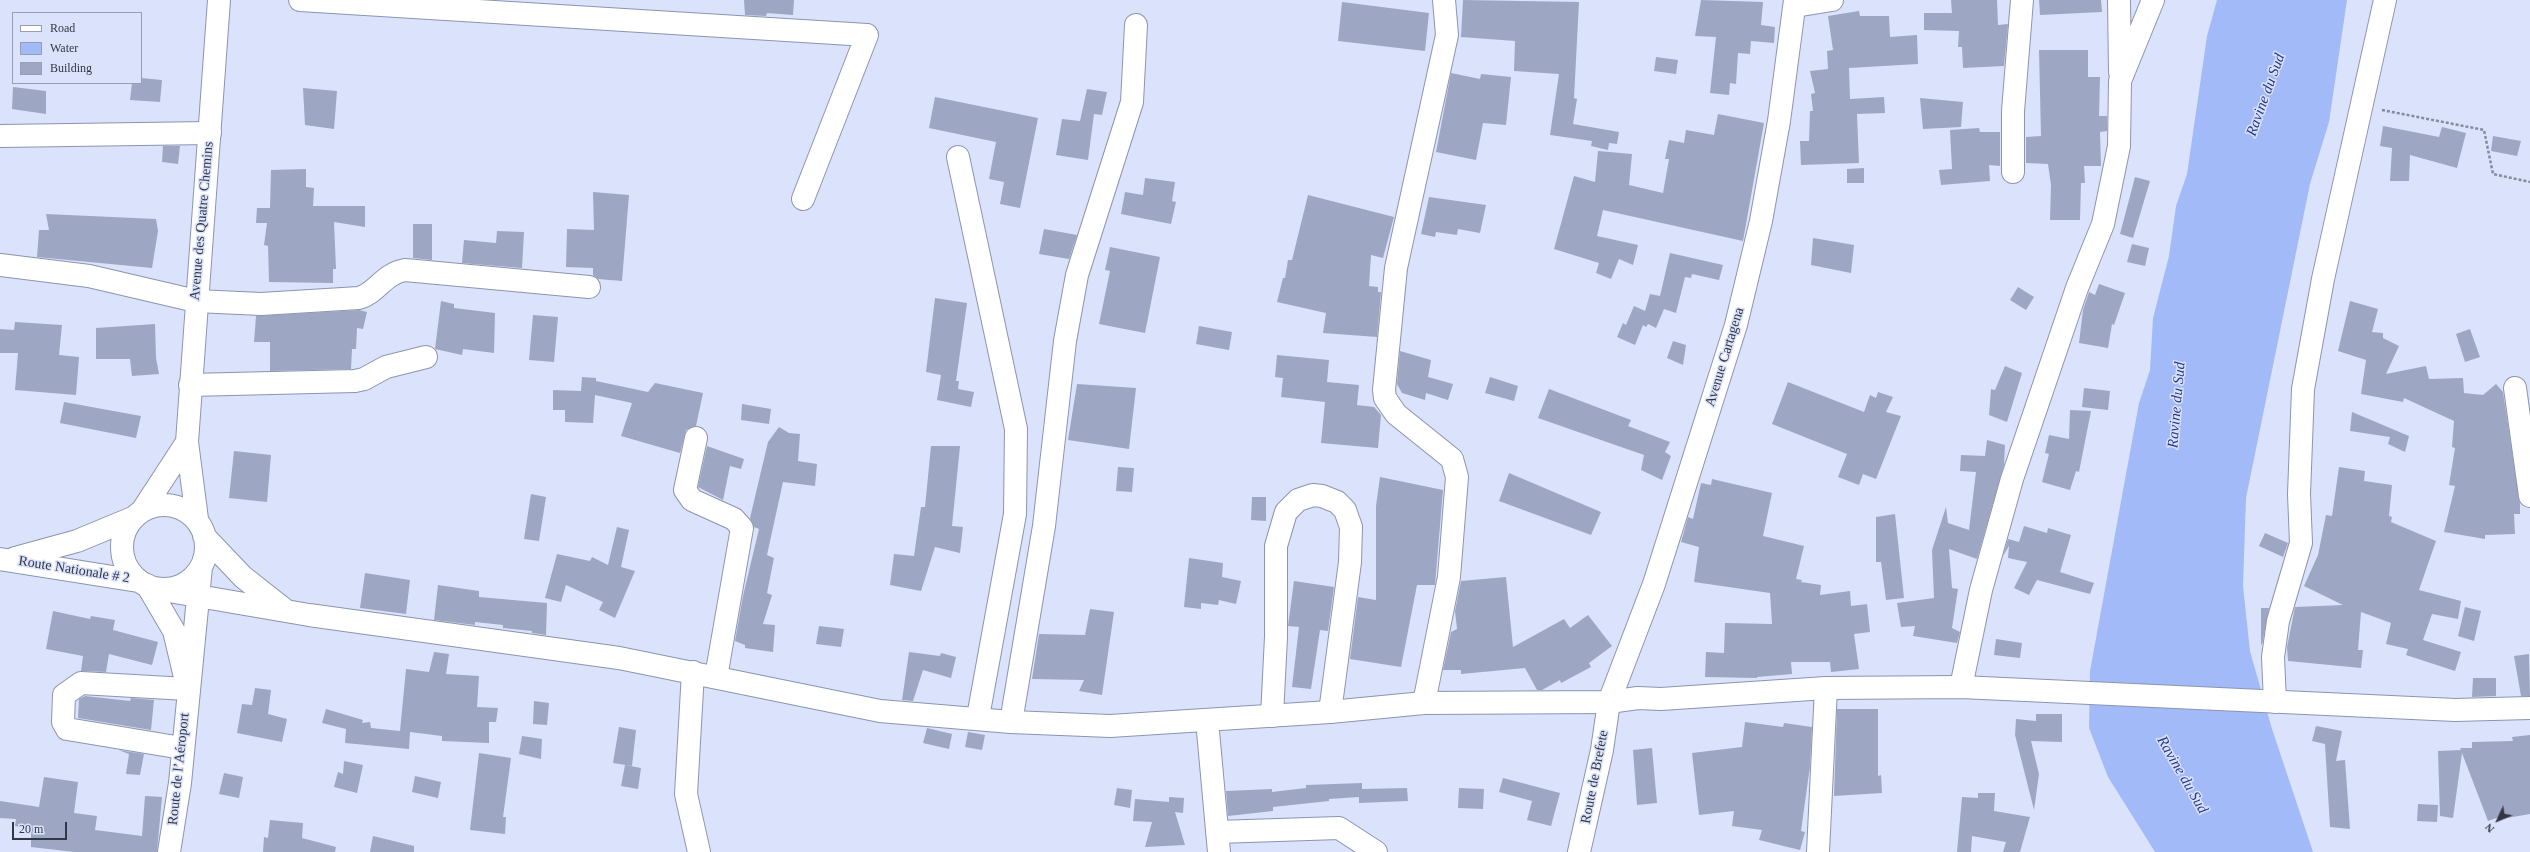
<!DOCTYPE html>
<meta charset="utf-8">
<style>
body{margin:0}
#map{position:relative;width:2530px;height:852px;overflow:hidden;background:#dae3fb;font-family:Georgia,serif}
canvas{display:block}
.legend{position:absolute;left:12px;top:12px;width:130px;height:72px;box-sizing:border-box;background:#dae3fb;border:1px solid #979eb1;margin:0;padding:5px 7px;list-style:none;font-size:12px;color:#333743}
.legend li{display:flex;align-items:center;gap:8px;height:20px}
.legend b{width:20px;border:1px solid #979eb1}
.north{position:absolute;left:2478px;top:800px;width:40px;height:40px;-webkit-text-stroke:3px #dae3fb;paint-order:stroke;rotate:226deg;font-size:11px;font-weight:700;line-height:16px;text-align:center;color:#333743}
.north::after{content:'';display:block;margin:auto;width:14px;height:18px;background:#333743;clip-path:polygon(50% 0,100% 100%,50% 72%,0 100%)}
.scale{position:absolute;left:12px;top:822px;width:55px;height:18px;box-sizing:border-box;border:2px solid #333743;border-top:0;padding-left:5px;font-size:12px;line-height:14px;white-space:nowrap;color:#333743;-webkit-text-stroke:3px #dae3fb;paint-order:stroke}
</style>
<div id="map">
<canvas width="2530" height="852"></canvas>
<ul class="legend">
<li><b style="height:5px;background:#fff"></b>Road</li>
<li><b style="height:11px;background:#a3baf9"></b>Water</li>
<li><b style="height:11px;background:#9da7c3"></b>Building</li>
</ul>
<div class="north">N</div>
<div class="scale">20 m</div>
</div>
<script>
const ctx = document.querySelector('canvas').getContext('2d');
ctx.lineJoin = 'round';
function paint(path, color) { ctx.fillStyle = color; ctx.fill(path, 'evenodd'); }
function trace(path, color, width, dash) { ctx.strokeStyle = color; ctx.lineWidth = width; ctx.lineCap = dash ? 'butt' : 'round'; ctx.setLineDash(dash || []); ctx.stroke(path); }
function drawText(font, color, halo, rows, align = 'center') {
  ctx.font = font + ' Georgia,serif'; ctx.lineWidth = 3; ctx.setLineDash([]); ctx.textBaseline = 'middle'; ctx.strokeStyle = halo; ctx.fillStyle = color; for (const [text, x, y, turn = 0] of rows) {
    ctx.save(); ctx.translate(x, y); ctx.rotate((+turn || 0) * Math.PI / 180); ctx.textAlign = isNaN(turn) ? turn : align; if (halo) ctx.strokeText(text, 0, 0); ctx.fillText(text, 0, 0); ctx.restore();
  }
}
paint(new Path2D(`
 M2217 0H2347L2329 122 2310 184 2246 498 2243 586 2250 651 2272 729 2313 852H2155L2108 777 2089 728 2090 671 2139 403 2150 370 2153 318 2169 256 2176 206 2187 174 2207 36Z`), '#a3baf9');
paint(new Path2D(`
 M744 0H794L793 15 767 13 766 16 745 15Z
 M1463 0 1579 2 1574 98 1577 99 1573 124 1619 132 1617 144 1609 143 1608 150 1591 146 1592 141 1550 135 1559 74 1514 71 1515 41 1461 37Z
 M1701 0 1763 2 1761 25 1775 27 1774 43 1751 41 1750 54 1738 53 1736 84 1730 83 1729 95 1710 93 1716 37 1695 36Z
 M1951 0H1997L1998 25 2008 24 2004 66 1963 68 1962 47H1958L1959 31 1924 30V13H1952Z
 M2039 0H2101L2102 12 2040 15Z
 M1342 2 1429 13 1425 51 1338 41Z
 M1859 11 1860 16H1889L1890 37 1917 35 1918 64 1849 68 1850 99 1884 97 1885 113 1857 114 1859 163 1801 165 1800 141H1809L1810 111H1813L1811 94 1815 93 1810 71 1828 69 1827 51 1833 50 1828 16Z
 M2039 50H2088V77H2100L2099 116H2107V131L2100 132 2101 166H2084L2085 183H2081L2080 220H2050L2051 185 2048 164 2026 163V137L2041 136Z
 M1656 57 1678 60 1676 74 1654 71Z
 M1451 73 1480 79 1481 74 1511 77 1506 125 1483 123 1476 160 1436 152Z
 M141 78 162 80 160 102 130 100 132 83H141Z
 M13 87 46 91V114L12 109Z
 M303 88 337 91 334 129 305 125Z
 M1087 89 1107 92 1102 115 1094 114 1088 160 1056 155 1062 119 1080 121Z
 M935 97 1038 118 1020 208 1000 204 1004 182 989 179 996 142 929 128Z
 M1920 98 1963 102 1961 127 1923 129Z
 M1718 114 1764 123 1743 241 1603 210 1597 236 1638 245 1633 265 1619 259 1611 279 1596 273 1599 263 1554 249 1574 176 1595 182 1598 151 1632 154 1629 185 1663 193 1669 159H1665L1669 140 1684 143 1686 130 1714 135Z
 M2383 126 2439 137 2442 127 2466 133 2457 168 2410 155 2409 181H2390L2392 148 2380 146Z
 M1979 128 1980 132H2000V166L1989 165 1990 181 1941 185 1939 170 1952 169 1950 130Z
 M2493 136 2521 141 2517 156 2491 151Z
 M163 146H180L178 164 162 162Z
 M1864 168V183H1847V169Z
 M306 169V187L314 188 313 206H365V227L334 222 336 269H333V283L269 282 268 246 264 245 267 223H256L257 208H270L271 170Z
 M2135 177 2150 181 2133 238 2120 234Z
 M1145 178 1175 182 1172 201 1176 202 1171 224 1121 214 1125 192 1143 195Z
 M593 192 629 195 622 281 598 279 593 275V268L566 267 567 229 594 230Z
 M1308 195 1394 217 1383 258 1371 255 1369 286 1378 287V292H1381L1377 337 1323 333 1326 313 1277 302 1283 278H1285L1288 260H1292Z
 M1429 197 1486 205 1480 233 1458 229 1457 235 1436 232 1435 237 1421 234Z
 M46 214 156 219 158 231 152 268 37 257 39 230H49Z
 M413 224H432V260L413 258Z
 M1044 229 1077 235 1069 259 1039 254Z
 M497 231 524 232 522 268 462 263 464 240 496 243Z
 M1813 238 1854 245 1851 273 1811 265Z
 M2132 244 2149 248 2145 266 2127 262Z
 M1110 247 1160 257 1145 333 1099 324 1110 271 1105 270Z
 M1670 253 1723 265 1719 280 1692 274 1691 278 1685 277 1676 313 1664 309 1656 328 1648 324 1646 327 1643 325 1635 345 1617 337 1623 323 1626 325 1634 306 1645 311 1650 294 1660 296Z
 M2099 284 2125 293 2114 325 2112 324 2108 348 2079 343 2083 310 2089 292 2095 295Z
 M2018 287 2034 297 2026 310 2010 300Z
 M935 298 967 303 956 381H959L958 389 974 392 971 407 937 400 941 375 926 372Z
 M441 301 454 304V308L495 313 494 353 463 349 462 355 435 349Z
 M2350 301 2378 309 2372 332 2383 333V338L2399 346 2386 374 2426 366 2429 379 2463 378 2464 393 2483 395 2496 384 2503 392 2520 504V514H2514L2515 534 2485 535V539L2444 532 2455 486 2449 485 2455 448 2452 447 2454 421 2404 398 2403 402 2361 394 2366 360 2338 351Z
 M359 310 367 312 363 329 357 328 356 349H352L351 369 270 371V342H254L256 316Z
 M533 315 558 317 554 362 529 360Z
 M15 322 62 325 59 355 79 357 76 395 15 390 18 353H0V329L14 330Z
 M155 324 156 358 159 374 132 376 130 359H96V328Z
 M1199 326 1232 332 1229 350 1196 344Z
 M2470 329 2480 357 2465 362 2456 334Z
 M1673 341 1686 345 1683 365 1667 358Z
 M1400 351 1431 360 1428 377 1453 384 1448 400 1426 393 1425 400 1402 393 1397 384Z
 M1277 355 1329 360 1327 382 1359 385 1357 405 1374 407 1381 415 1378 448 1321 443 1325 402 1281 397 1283 378 1275 377Z
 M2005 366 2022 373 2007 422 1989 415 1991 389 1995 390Z
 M582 377 596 378V381L648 392 655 383 703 393 696 426 686 430 680 453 621 436 632 403 595 395 593 423 565 422V410H553V390L581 391Z
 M1490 377 1518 386 1514 401 1485 393Z
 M1788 382 1864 412 1870 395 1876 398 1878 392 1893 397 1886 412 1901 416 1876 479 1863 474 1859 485 1838 477 1847 454 1772 424Z
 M1077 384 1136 388 1129 449 1068 440Z
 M2084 388 2110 391 2108 410 2082 407Z
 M1549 389 1631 420 1628 426 1670 442 1665 452 1671 456 1662 480 1641 470 1644 455 1538 418Z
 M64 402 141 416 136 438 60 423Z
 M742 404 771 409 769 424 741 420Z
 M2070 410 2091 411 2079 472 2076 471 2070 490 2042 482 2049 454 2045 453 2049 435 2069 439Z
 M2352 412 2409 436 2405 452 2388 444 2390 437 2350 431Z
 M779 427 789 433 800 434 798 461 817 464 815 486 783 482 767 555 774 558 767 593 772 595 763 624 775 625 773 652 745 648V645L735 641 743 596 759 529 754 527 750 518 768 442Z
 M1987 440 2005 445 2004 465 1977 559 1949 549 1952 588 1958 589 1952 628 1960 632 1957 643 1913 636 1915 626 1901 627 1897 603 1934 598 1932 550 1946 507 1948 523 1969 530 1976 472 1960 471 1961 455 1985 456Z
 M707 446 744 459 741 469 730 466 723 500 698 487Z
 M931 446H960L952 526 963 527 960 553 935 547 921 591 890 585 894 554 914 556 921 507H925Z
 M234 451 271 455 267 502 229 498Z
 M1118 467 1134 468 1132 492 1116 491Z
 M2339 467 2365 471 2364 481 2392 485 2389 516 2392 517 2391 522 2436 541 2419 590 2461 601 2458 619 2432 614 2423 640 2461 652 2455 671 2406 655 2408 649 2386 644 2391 623 2361 612 2358 650H2363L2361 668 2288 661 2287 647 2295 607 2343 605 2304 586 2318 555 2326 515 2332 516Z
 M1509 473 1601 512 1591 535 1499 501Z
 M1380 477 1443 490 1435 585H1417L1401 667 1350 659 1358 597 1376 600V506Z
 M1712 479 1772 493 1763 536 1804 546 1796 579 1802 580 1801 582 1821 585 1820 595 1850 591 1851 606 1867 604 1870 632 1854 634 1859 669 1831 672 1830 662H1791L1792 674 1757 677V678L1705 677 1706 652 1724 653 1725 623 1772 624 1770 593 1694 582 1699 547 1681 542 1688 517 1693 519 1701 483 1711 485Z
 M531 494 546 497 539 541 524 539Z
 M1252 497H1266V521L1251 520Z
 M1895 514 1904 598 1886 600 1881 562H1876V517Z
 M2024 526 2047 533 2048 528 2071 535 2060 572 2094 583 2090 594 2037 580 2029 595 2014 588 2027 562 2008 558 2009 546 2003 556 2008 539 2019 542Z
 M617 527 629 530 621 567 635 571 615 618 599 610 603 602 566 585 561 602 545 598 557 554 590 561 592 557 608 565Z
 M2265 533 2288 543 2283 557 2259 546Z
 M1189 558 1223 563 1222 577 1241 581 1236 604 1219 600 1218 605 1201 603V609L1184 607Z
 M365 573 410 580 406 614 360 608Z
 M1506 577 1513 647 1564 619 1570 628 1588 615 1612 646 1589 663 1591 667 1561 683 1560 680 1542 690H1537L1525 668 1461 674V670H1443L1451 632 1457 629 1455 611 1461 581Z
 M1294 581 1334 587 1328 631 1320 630 1311 689 1292 687 1299 627 1288 626Z
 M438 585 479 591V597L547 603 546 635 532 633V631L503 628V625L475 622V625L434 620Z
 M2465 607 2481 611 2474 641 2458 636Z
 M2261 608H2269L2262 645 2261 644Z
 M1090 609 1114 612 1102 695 1079 691 1084 680 1032 679 1039 634 1085 635Z
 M53 611 90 619 91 616 115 620 113 630 158 642 152 665 109 654 106 672 81 671 83 656 46 649Z
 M819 626 844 629 841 647 816 644Z
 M1996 639 2022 643 2020 658 1994 655Z
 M434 652 449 654 446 674 479 676 477 707 498 708 496 722H489V743L442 741V736L410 732 409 749 345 743 346 729 322 723 326 709 363 720 362 723 370 722 371 728 400 731 406 669 429 672Z
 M909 652 940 656 941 653 956 657 951 678 923 670 913 701 902 700Z
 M2529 654 2530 696H2521L2514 656Z
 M2473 678H2496V696L2472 697Z
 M255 688 271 690 268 714 287 719 282 742 237 733 242 704 252 705Z
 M85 696 130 701 131 698 154 700 151 730 78 718 79 699Z
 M534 701 549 703 547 725 533 724Z
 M1837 709H1878V776L1881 775 1882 793 1834 796Z
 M2036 714H2062V742L2031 741 2039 774 2034 810 2015 735 2016 719 2036 721Z
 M1745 722 1783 727 1784 723 1812 727 1810 766 1801 831 1805 832 1800 850 1759 840 1762 830 1732 826 1734 811 1699 815 1692 753 1742 747Z
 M2316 726 2342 731 2336 761 2345 760 2350 829 2330 827 2325 744 2312 741Z
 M619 727 636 730 632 766 613 763Z
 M927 728 952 734 949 749 923 743Z
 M968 732 985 735 982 750 965 747Z
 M2530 735V814L2507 818 2505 815 2488 821 2462 753 2453 818 2440 816 2438 751 2461 750 2460 748H2472V742L2513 741 2512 737Z
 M522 736 542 739 541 759 519 754Z
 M1652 748 1657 803 1637 805 1633 750Z
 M118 750 144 754 140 775 126 774 129 754Z
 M479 753 511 758 503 817H506L505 834 470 830Z
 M344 761 363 765 357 793 334 787 338 772 343 774Z
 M625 765 641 768 638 789 621 786Z
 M224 773 243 777 239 798 219 794Z
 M415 776 441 782 438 798 412 792Z
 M44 777 78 782 74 813 97 816 95 830 142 836 145 796 162 797 157 852H74L31 847V829L15 826 16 819 0 818V801L39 807Z
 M1503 778 1560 793 1551 826 1527 820 1532 801 1499 792Z
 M1362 783V789L1407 788 1408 801 1359 803V797L1329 799V801L1273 807V811L1228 816 1226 791 1272 789V792L1306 788V785Z
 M1117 788 1132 790 1130 808 1114 805Z
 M1459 788 1484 789 1483 809 1458 808Z
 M1978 793H1995L1994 811 2030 817 2020 852H2003L2006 842 1972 836 1971 852H1957L1962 797 1978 798Z
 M1169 797 1184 798 1183 813 1175 812 1185 845 1145 847 1152 822 1133 821 1135 799 1169 802Z
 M2418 804 2438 805 2437 822 2417 821Z
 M270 820 303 823 302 838 336 847 335 852H263L264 837 268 838Z
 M373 836 414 846V852H370Z`), '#9da7c3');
const minor = new Path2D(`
 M300 0 867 35 803 199
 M2119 0 2120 72
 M1795 6 1832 0
 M0 136 210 133
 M958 157 1016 429 1015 514 978 717
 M2013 172V111L2022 0
 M0 265 89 276 196 301 261 304 359 298C377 293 383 274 405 270L589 287
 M190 385 355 381 364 379 386 367 426 357
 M2515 388 2530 496
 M696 438 685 490 692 500 734 519 742 528 716 677
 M693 672 686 794 699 852
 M1961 687 1981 590 2012 479 2077 288 2103 224 2119 146 2120 81 2153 0
 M2275 702 2273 657 2278 621 2301 543 2299 494 2303 389 2323 279 2385 0
 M1424 703 1449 577 1457 477 1452 459 1396 414 1385 398 1384 390 1396 268 1447 35 1444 0
 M1272 716 1276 637V546L1286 512 1298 500 1313 495 1322 496 1337 502 1345 510 1351 527 1350 562 1330 712
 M1207 720 1219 852
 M1011 722 1044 526 1065 341 1077 275 1132 102 1136 25
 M182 748 67 729 63 722 64 695 81 683 187 689
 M1217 832 1339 828 1376 852
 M1579 852 1602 750 1609 702 1654 584 1736 325 1761 221 1779 121 1795 0
 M1818 852 1826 688`);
const major = new Path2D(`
 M122 547a42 42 0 1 1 84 0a42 42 0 1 1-84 0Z
 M142 511 187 442
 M197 519 187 442 219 0
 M204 536 243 577 285 610
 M15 558 77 541 135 517
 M0 559 138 581
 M147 585 174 631 184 673
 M157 589 309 615 619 658 880 711 1011 722 1110 726 1330 712 1424 703 1609 702 1638 698 1661 699 1826 688 1961 687 2455 710 2530 708
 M169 852 180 783 201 567`);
trace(minor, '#8b95b0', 24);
trace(major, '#8b95b0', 24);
trace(new Path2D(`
 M2382 110 2484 130 2493 174 2530 182`), '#858b9d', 2.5, [3, 2]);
trace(minor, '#fff', 22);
trace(major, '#fff', 22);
drawText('14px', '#333743', '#dae3fb', [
 ["Avenue des Quatre Chemins",202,221,-85],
 ["Avenue Cartagena",1725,357,-73],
 ["Route Nationale # 2",74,570,9],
 ["Route de l’Aéroport",179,769,-84],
 ["Route de Brefete",1595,777,-79]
]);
drawText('italic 15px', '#25378f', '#dae3fb', [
 ["Ravine du Sud",2266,95,-70],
 ["Ravine du Sud",2177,405,-85],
 ["Ravine du Sud",2182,775,60]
]);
</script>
